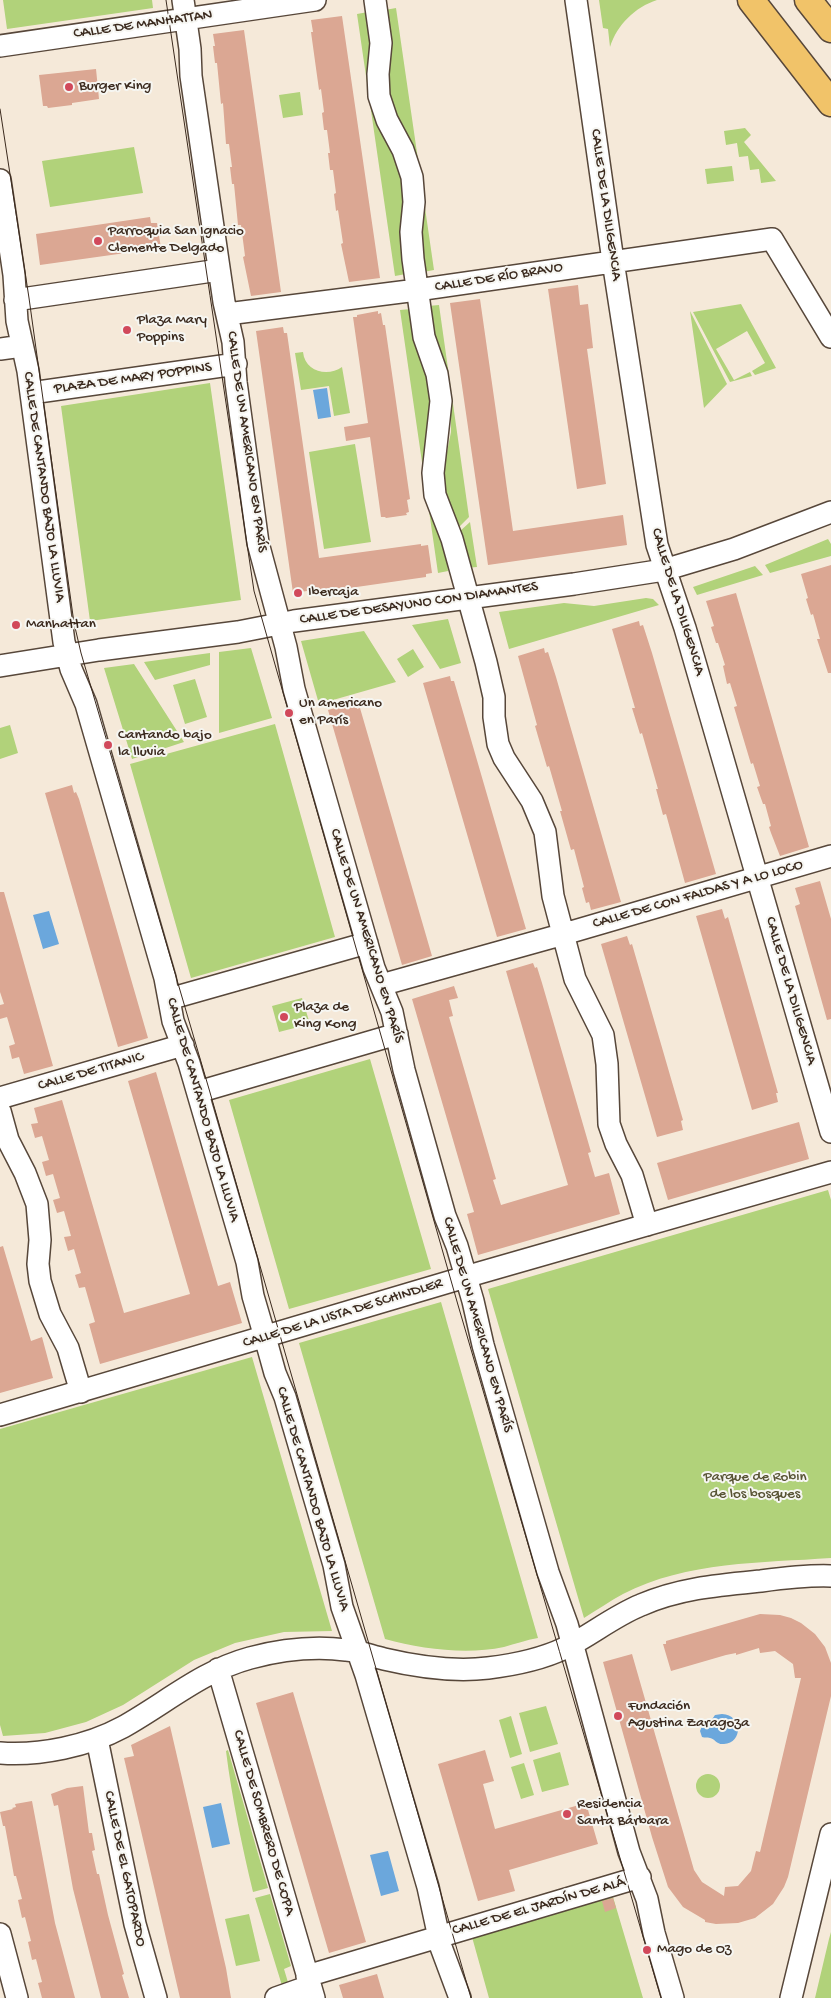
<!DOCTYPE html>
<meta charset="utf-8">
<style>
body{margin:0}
canvas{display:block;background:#f5e9d9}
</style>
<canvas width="831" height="1998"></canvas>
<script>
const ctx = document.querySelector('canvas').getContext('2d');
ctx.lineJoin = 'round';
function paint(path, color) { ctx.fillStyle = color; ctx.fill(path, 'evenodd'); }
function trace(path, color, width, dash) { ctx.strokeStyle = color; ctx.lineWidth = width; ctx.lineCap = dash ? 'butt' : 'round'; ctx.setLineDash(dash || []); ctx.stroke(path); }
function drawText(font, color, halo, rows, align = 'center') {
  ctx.font = font + ' "Gochi Hand",sans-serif'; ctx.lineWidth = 4; ctx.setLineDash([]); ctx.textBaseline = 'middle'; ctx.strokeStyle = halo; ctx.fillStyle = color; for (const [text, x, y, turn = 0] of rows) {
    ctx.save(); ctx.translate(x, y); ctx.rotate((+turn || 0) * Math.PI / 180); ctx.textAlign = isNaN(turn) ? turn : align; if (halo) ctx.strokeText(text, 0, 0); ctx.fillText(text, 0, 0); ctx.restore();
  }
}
paint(new Path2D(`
 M3 0H152L153 8 7 29Z
 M599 0H657C635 7 617 25 610 47L608 29 603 28Z
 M396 8 434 270 423 272 388 98 385 10Z
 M368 12 394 154 403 187 406 274 395 276 357 14Z
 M300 92 303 115 283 118 279 95Z
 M745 128 751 135 744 142 776 181 761 183 759 169 750 170 748 156 739 157 737 143 726 145 724 131Z
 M134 147 143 193 50 207 42 161Z
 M732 166 734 181 707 184 705 169Z
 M741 304 776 368 755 375 752 371 765 363 747 331 716 349 734 380 750 372 752 376 730 382 693 312Z
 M439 305 469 517 457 529 446 497 443 472 451 432V396L437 350 428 306Z
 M411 309 429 378 448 571 438 573 400 310Z
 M690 311 727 384 704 408Z
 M303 352C305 372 328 377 342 367L350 413 334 416 329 386 301 390 295 353Z
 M210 383 241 600 90 621 61 406Z
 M355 444 371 542 324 549 309 452Z
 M470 522 477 567 465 568 459 532Z
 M828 539 831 544V556L770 573 765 565Z
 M755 566 763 575 697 595 693 587Z
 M646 598 653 599 659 605 509 649 499 612 564 603 594 606Z
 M448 619 461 663 440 669 412 625Z
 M364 631 396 682 319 704 301 641Z
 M251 648 272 718 219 733V652Z
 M413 649 424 667 408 677 397 659Z
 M210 653V665L155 680 144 662Z
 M134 664 184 742 132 759 104 668Z
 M195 679 207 717 185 724 173 685Z
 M275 724 335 937 191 978 130 764Z
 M10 725 18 753 0 759V728Z
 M302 998 310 1024 279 1032 272 1006Z
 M370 1059 431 1269 289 1309 229 1100Z
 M828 1190 831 1200V1558C762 1563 687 1561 623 1594 610 1601 597 1610 584 1618L488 1289Z
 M441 1302 538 1638C526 1640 515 1644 504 1647 466 1655 422 1649 385 1639L299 1343Z
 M252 1357 332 1631 284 1632 235 1643 194 1660 123 1705 86 1722 45 1733 3 1736 0 1725V1429Z
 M546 1706 558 1744 530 1752 519 1713Z
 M511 1716 522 1754 510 1758 499 1720Z
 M228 1750 268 1888 253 1892C242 1846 232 1799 226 1751Z
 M560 1752 569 1785 542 1792 533 1760Z
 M524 1763 534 1795 521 1799 511 1767Z
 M696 1786a12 12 0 1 1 24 0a12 12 0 1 1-24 0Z
 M270 1894 291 1966 284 1969 290 1989 284 1992 255 1898Z
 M613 1897 643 1998H489L472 1937Z
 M249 1914 260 1961 236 1966 225 1919Z
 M831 1932V1998H815L829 1939Z`), '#b1d27a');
paint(new Path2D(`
 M327 388 331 417 318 419 313 390Z
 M49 911 59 944 43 949 33 915Z
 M722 1714C743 1715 743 1743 724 1744 717 1745 715 1739 710 1738 707 1737 705 1738 702 1737L700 1731 702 1726 708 1725 715 1715Z
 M221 1803 230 1844 212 1848 203 1807Z
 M388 1851 399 1891 381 1896 370 1855Z`), '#6ba7dc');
paint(new Path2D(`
 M342 16 380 278 349 282 341 244 343 243 338 210 336 211 334 194 336 193 333 170H330L328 153H330L327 130H324L322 113 324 112 321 89 319 90 311 32H313L311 20Z
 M244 30 281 292 251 296 243 257 245 256 241 225H238L234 184H232L230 167H232L229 144H226L223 103 221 104 217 63H215L213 46H215L213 34Z
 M96 69 99 99 72 103V105L48 108 47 106H43L39 75Z
 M150 217 151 223H157L161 248 40 265 36 234Z
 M578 285 580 305 588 304 593 348 587 349 606 484 577 489 548 289Z
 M480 299 513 531 623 515 627 545 488 565 450 303Z
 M378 311V314L381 313 383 325H385L410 499 407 500 409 512 406 513 407 515 386 518 385 517H381L370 437 346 441 344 427 368 423 353 317H357V315Z
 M283 327 284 333H287L319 558 421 544V546L428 545 432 573 426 574V577L315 593 314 590 293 593 256 331Z
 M831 565V673H828L817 639H820L813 614 811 615 806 599 808 598 801 574Z
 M736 593 809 847 780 856 771 833 769 827 771 826 765 804H763L757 787 760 786 753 763 751 764 739 724 734 707 737 706 730 683 727 684 723 666 725 665 718 643H716L711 627 714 626 706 601Z
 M639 621 640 626 643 625 652 653 716 874 685 883 666 814 663 815 656 789H658L642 733 640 734 632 708H635L612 629Z
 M544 648 545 653 548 652 556 677 621 902 591 910 589 902 586 903 582 888 584 887 574 849 571 850 560 811H562L549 766 547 767 535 726 537 725 518 656Z
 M450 676 451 681H454L526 929 497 937 423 683Z
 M355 703 357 709 360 708 432 956 402 965 328 710Z
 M72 785 74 793 76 792 79 799 148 1038 118 1047 45 793Z
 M820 881 831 919V1019L827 1020 795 906 800 904 795 888Z
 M0 892H4L53 1066 24 1074 19 1057 12 1059 9 1046 15 1044 7 1017 0 1019V1005L4 1004 0 992Z
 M722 909 725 919 728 917 778 1093H776L778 1102 752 1110 696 916Z
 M627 936 630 945 632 944 683 1120 681 1121 683 1130 657 1137 601 944Z
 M533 963 535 968 537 967 542 983 591 1152 588 1153 595 1177 609 1173 620 1214 478 1255 467 1214 474 1212 412 999 454 986 458 998 449 1000 453 1016 449 1017 496 1179 493 1180 501 1205 568 1185 506 971Z
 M156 1072 218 1286 230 1282 242 1323 100 1364 89 1324 95 1322 85 1287 79 1288 75 1275 81 1273 74 1249 68 1251 64 1237 71 1236 64 1211 57 1213 53 1200 60 1198 53 1174 46 1176 42 1162 49 1160 42 1136 35 1138 31 1124 38 1123 34 1108 62 1100 124 1313 190 1294 128 1081Z
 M799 1122 809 1159 668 1200 657 1163Z
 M3 1246 31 1341 42 1337 53 1378 0 1393V1247Z
 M760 1614 780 1615 791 1618 801 1623 815 1634 825 1647 831 1663V1696L788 1877 784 1887 773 1904 755 1918 738 1923 716 1924 705 1922V1920L683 1907 668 1887 652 1837 603 1662 632 1654 694 1870 702 1882 724 1896 725 1887 738 1886 751 1871 756 1851 760 1852 801 1678H795L793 1664 775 1651 760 1653 759 1648 736 1655V1653L726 1655 671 1671 663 1644H666V1641Z
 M293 1692 366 1942 329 1953 256 1703Z
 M170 1726 226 1968 231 1998H180L124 1758 134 1756 131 1745Z
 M485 1750 494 1781 483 1784 495 1829 586 1803 598 1844 509 1870 515 1891 478 1901 438 1764Z
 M83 1786 89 1833H92L95 1850 92 1851 97 1874H99L108 1915 124 1974 122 1975 129 1998H101L73 1889 58 1805 54 1806 51 1794 67 1788Z
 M32 1801 55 1923 75 1998H42L38 1983 42 1982 36 1959 32 1960 28 1942 31 1941 25 1917 22 1918 18 1900 22 1899 16 1876H14L5 1826H3L0 1812 13 1809 12 1808 16 1807 15 1804Z
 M613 1898 616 1908 605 1912 602 1901Z
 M377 1974 384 1998H343L339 1985Z`), '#dba793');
const minor = new Path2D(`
 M183 0 190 49 191 76 224 302 233 342 236 382 258 543 286 647 294 689 374 968 392 1012 404 1070 445 1216 457 1246 473 1301 483 1345 548 1572 567 1624 629 1852 647 1899 654 1933 673 1998
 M375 0 381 43 378 74 379 96 387 120 403 150 412 177 414 202 411 232 413 259 424 337 437 374 441 401 433 473 435 495 452 539 486 662 494 697V717L498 744 504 758 532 801 545 832 553 896 575 979 603 1035 607 1064 609 1124 616 1144 632 1175 647 1225
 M576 0 613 261 657 545 685 628 831 1132
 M0 46 315 0
 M0 180 14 275 17 321 28 371 64 642 71 669 86 704 165 978 173 1021 189 1063 247 1262 253 1296 265 1337 275 1373 285 1397 334 1565 342 1607 366 1675 428 1887 441 1947 460 1998
 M15 300 219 270
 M227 314 417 290 772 239 831 337
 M0 349 22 346
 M31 393 236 364
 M0 666 99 650 238 632 294 621 574 584 664 570 734 549 831 512
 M381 985 564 934 831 856
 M169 999 367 943
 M198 1092 397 1034
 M0 1098 183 1045
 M0 1111 8 1140 25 1173 37 1204 40 1240 38 1264 40 1281 50 1314 68 1348 81 1392
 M0 1415 479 1273 831 1172
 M218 1669 314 1998
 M97 1739 135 1924 156 1998
 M0 1753C40 1756 88 1746 123 1727 166 1703 202 1671 250 1658 280 1650 314 1646 346 1650 359 1651 371 1656 384 1659 418 1667 454 1672 488 1668 513 1665 542 1659 565 1648 591 1635 614 1616 641 1605 680 1588 720 1585 761 1581 784 1578 808 1575 831 1576
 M0 1934 17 1998
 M307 1976 640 1877
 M276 1998 310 1986
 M791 1998 831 1834`);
const major = new Path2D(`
 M751 0 831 103
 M808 0 831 29`);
trace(minor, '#57473a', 24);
trace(major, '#57473a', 29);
trace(minor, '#fff', 21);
trace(major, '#f1c369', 26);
trace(new Path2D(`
 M166 0 254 591 458 1305 661 1998
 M0 109 29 298 74 623 81 653 209 1089 471 1998`), '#3b2a1e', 1);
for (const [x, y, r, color] of [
 [69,87,5,"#d1495b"],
 [98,241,5,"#d1495b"],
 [127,330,5,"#d1495b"],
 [298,593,5,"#d1495b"],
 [16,625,5,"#d1495b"],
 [289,713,5,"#d1495b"],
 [108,745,5,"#d1495b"],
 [284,1017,5,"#d1495b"],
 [618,1716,5,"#d1495b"],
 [567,1814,5,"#d1495b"],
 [647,1950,5,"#d1495b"]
]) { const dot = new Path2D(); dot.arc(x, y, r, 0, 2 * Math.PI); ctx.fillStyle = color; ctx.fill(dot); trace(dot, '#f6f6f2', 2); }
drawText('15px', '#3b2a1e', '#f6f6f2', [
 ["CALLE DE MANHATTAN",143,25,-8],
 ["CALLE DE LA DILIGENCIA",605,205,82],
 ["CALLE DE RÍO BRAVO",499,278,-9],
 ["PLAZA DE MARY POPPINS",133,379,-8],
 ["CALLE DE UN AMERICANO EN PARÍS",246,442,82],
 ["CALLE DE CANTANDO BAJO LA LLUVIA",43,487,82],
 ["CALLE DE LA DILIGENCIA",677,602,73],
 ["CALLE DE DESAYUNO CON DIAMANTES",419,604,-8],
 ["CALLE DE CON FALDAS Y A LO LOCO",698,895,-16],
 ["CALLE DE UN AMERICANO EN PARÍS",366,936,73],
 ["CALLE DE LA DILIGENCIA",790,991,74],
 ["CALLE DE TITANIC",91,1072,-16],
 ["CALLE DE CANTANDO BAJO LA LLUVIA",202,1110,74],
 ["CALLE DE LA LISTA DE SCHINDLER",343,1314,-17],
 ["CALLE DE UN AMERICANO EN PARÍS",477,1325,74],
 ["CALLE DE CANTANDO BAJO LA LLUVIA",312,1499,74],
 ["CALLE DE SOMBRERO DE COPA",263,1823,74],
 ["CALLE DE EL GATOPARDO",124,1869,78],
 ["CALLE DE EL JARDÍN DE ALÁ",539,1907,-16]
]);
drawText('15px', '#3b2a1e', '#f6f6f2', [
 ["Burger King",79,87],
 ["Parroquia San Ignacio",108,232],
 ["Clemente Delgado",108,249],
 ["Plaza Mary",137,321],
 ["Poppins",137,338],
 ["Ibercaja",308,593],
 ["Manhattan",26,625],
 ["Un americano",299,704],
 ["en París",299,721],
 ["Cantando bajo",118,736],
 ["la lluvia",118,753],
 ["Plaza de",294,1008],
 ["King Kong",294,1025],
 ["Fundación",628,1707],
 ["Agustina Zaragoza",628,1724],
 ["Residencia",577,1805],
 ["Santa Bárbara",577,1822],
 ["Mago de Oz",657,1950]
], 'left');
drawText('15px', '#585435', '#f6f6f2', [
 ["Parque de Robin",755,1478],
 ["de los bosques",755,1495]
]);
</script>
